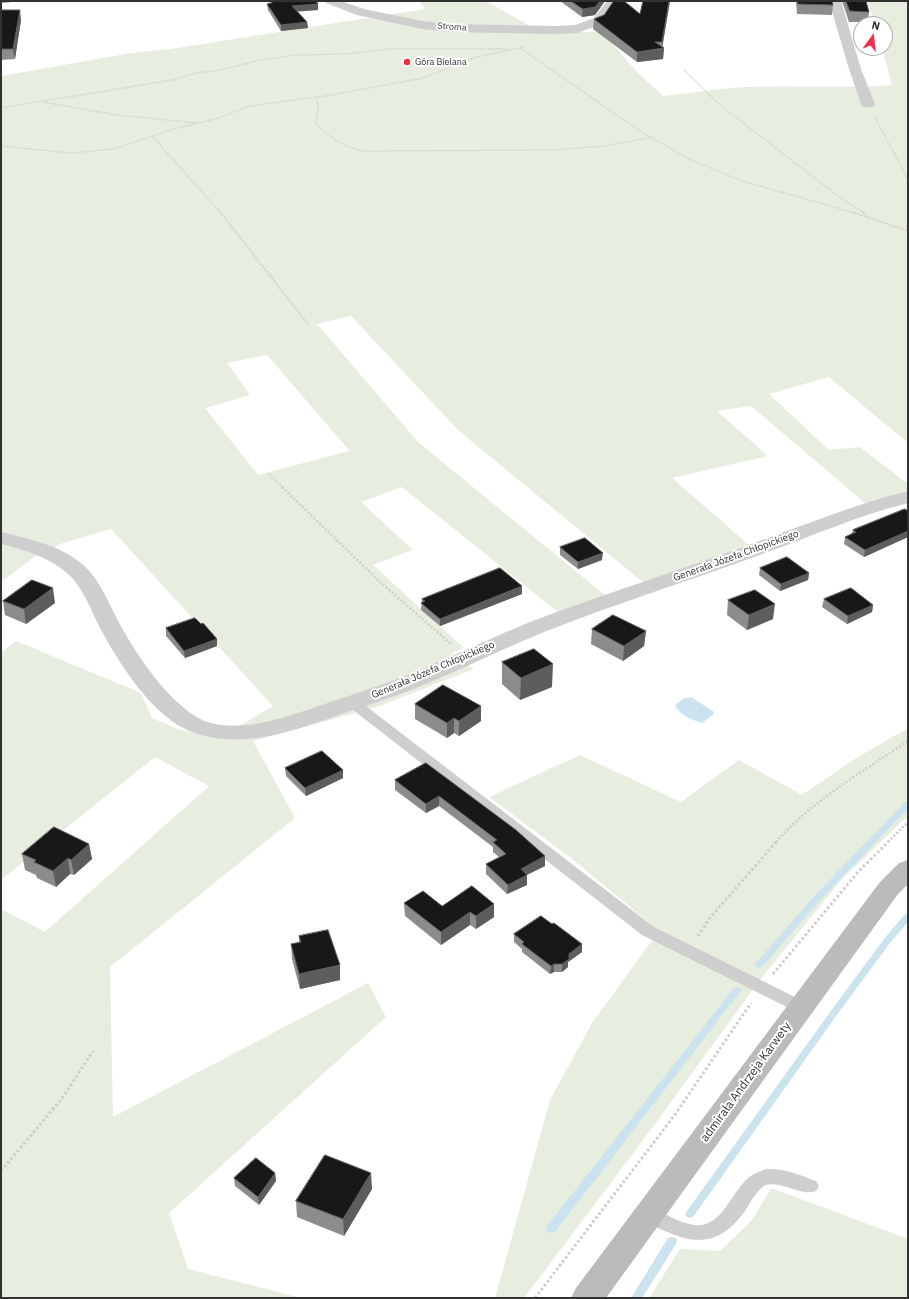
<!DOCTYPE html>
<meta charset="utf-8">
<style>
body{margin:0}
#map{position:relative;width:909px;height:1299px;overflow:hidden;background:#fff;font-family:"IBM Plex Sans",sans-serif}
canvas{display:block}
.frame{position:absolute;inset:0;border:2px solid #313131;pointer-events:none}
.north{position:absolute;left:853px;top:16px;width:40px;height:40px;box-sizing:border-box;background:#fff;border:1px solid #adadad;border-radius:50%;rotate:15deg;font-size:11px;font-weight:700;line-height:16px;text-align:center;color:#313131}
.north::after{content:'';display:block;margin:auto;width:14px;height:18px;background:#ed2f4b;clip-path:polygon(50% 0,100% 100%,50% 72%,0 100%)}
</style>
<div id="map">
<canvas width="909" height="1299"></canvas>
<div class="frame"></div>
<div class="north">N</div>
</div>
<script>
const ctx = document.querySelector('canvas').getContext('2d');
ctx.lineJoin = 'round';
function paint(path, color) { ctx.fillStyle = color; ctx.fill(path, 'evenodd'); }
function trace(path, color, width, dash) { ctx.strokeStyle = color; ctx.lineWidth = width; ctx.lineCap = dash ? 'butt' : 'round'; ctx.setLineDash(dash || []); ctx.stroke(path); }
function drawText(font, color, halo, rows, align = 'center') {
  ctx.font = font + ' "IBM Plex Sans",sans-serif'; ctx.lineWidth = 4; ctx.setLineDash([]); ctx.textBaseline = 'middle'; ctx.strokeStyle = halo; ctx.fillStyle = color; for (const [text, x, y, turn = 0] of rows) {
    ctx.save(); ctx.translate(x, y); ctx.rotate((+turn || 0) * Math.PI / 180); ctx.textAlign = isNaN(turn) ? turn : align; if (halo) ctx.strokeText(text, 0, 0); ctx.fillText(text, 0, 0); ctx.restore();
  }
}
paint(new Path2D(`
 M419 1H486L532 27 576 32H602L637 72 663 96C692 93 720 88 748 87 796 85 844 89 892 85L882 48H885V24H875L867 1H908V443L829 377 769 394 829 450 860 447 908 484V492L866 504 751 406 717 411 768 456 672 478 750 546 644 583 459 431 351 316 317 324 418 442 606 596 559 613 402 487 361 502 413 550 373 565 464 648 451 653 474 669 377 707 253 741 295 818 110 967 113 1117 368 983 386 1017 169 1213 188 1269 302 1298H1V909L45 932 209 786 155 757 1 880V653L16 641 141 693 152 718 177 729 219 738 273 706 111 529 63 543 37 555 1 582V76L132 53 171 49 425 9ZM267 355 349 450V451L258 475 205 408 250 395 227 363Z
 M908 728V816L842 879 763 976 641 1143 524 1298H495L550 1100 592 1023 659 931 571 858 489 797 580 755 681 802 739 760 802 795 858 757Z
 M771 1188 908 1239V1298H649L680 1249 720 1251 752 1220Z`), '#e8eedf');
paint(new Path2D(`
 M691 697 713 711 714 714 702 723C692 720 679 715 675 705L683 699Z`), '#cbe3ee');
paint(new Path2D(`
 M908 801V809L821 899 762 967 759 968 756 967 755 965 756 963 815 895 905 802Z
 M908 913V922L890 943 839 1012 693 1217 690 1218 687 1217 685 1214 687 1211 833 1008 884 939 905 914Z
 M737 987 740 988 741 990 740 992 555 1232 551 1233 547 1232 546 1229 547 1226 734 988Z
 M672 1237 676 1238 677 1241 676 1244 642 1298H631L668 1238Z`), '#cbe3ee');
trace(new Path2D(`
 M520 48 640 131 689 159 742 181 855 213
 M684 70 720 105 842 199 865 213
 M317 97 318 108 316 124C331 138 343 147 363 151L552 150 604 146 652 137
 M43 102 117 115 197 123
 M1 108 172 80 196 73 215 71 261 60 295 55 344 54 389 49H509
 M875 117 908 180
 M153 137 221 213
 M1 146 71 153 114 149 174 129 219 118 249 106 326 96 423 78 473 58 523 47`), '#cecece', 1.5, [1, 1]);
trace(new Path2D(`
 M220 212 308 324
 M852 212 908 231
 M863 212 866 214
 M269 474 283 488`), '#cecece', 2, [1.5, 1.5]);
trace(new Path2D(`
 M282 487 379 581 451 644
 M776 842C813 800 862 772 908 741
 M888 842 908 822`), '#cecece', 2.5, [2, 2]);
trace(new Path2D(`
 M698 936 709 919 777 841
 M773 974 858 872 889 841
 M1 1171 63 1097 93 1051
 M535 1298 674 1116 751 1003`), '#cecece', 3, [2.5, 2.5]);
paint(new Path2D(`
 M353 699 358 700 654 927 807 1003 809 1007 807 1011 801 1013 795 1011 642 935 348 706 346 703 348 700Z
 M766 1169C784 1168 800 1175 816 1181L819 1186 816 1191C801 1197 784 1181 765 1185 756 1192 751 1201 745 1211 724 1240 702 1247 670 1233 660 1229 645 1224 640 1214L643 1209 649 1206C664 1212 678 1223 694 1225 721 1229 731 1193 747 1179 752 1174 759 1172 766 1169Z`), '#cecece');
paint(new Path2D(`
 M324 1H341L364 9 422 21 451 24 555 26 575 25 594 18 607 1H619L602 24 577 33 555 34 451 32 422 29 357 15 326 3Z
 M829 1H841L861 69 875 104 873 107H863L861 104 849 69Z
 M908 491V503C859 515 813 536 765 553 692 580 617 603 544 632 509 646 475 663 440 678 408 692 375 703 342 714 295 730 244 750 195 733 154 720 118 662 99 626 90 608 83 587 67 573 49 557 24 550 1 544V532C29 539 60 545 82 564 101 580 109 605 121 626 137 656 176 714 211 723 248 732 288 716 322 705 357 693 392 682 425 668 460 653 495 636 530 622 601 595 674 572 746 546 800 527 852 505 908 491Z`), '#cecece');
paint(new Path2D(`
 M908 860V884L898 894 606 1298H571L576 1288 880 882 899 863Z`), '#bbb');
paint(new Path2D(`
 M1 1H13V2L1 3Z
 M269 1H316L318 4V10L297 11 307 22 308 28 281 31 268 10 267 4H270Z
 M560 1H605L595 15 582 17Z
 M643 1H670L662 47 664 48 663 59 637 62 593 29 594 19 640 14Z
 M796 1H832L833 5 832 15 797 14Z
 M842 1H866L869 12 868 22H849Z
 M1 10 21 20 15 59 1 60Z
 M908 511V537L864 557 844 544 845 537 852 533 853 530Z
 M560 547 602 560 578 569 560 555Z
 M760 568 809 573 808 580 780 591 759 575Z
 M522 594 440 626 421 610 422 599Z
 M824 599 873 605 872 612 847 624 822 607Z
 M728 600 773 619 747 630 727 615Z
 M3 601 55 603 26 624 5 615Z
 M166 628 217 639V646L185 658 166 636Z
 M592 629 646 631 644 646 623 661 591 644Z
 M502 662 552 687 520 700 502 684Z
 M415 704 481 706V721L459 736 454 733 447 738 415 719Z
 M426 763 545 866 527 875V885L507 894 486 874V864L499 857 493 852V847L439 806 426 813 395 790V780Z
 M285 768 343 770V778L306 796 286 776Z
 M89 844 92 859 74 875 70 874 56 887 37 878 36 875 25 870 22 854Z
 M404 903 442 906 494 917 476 929 470 925 441 945 405 916Z
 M514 934 582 944V952L568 962V967L562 972H554L550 974 522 952V949L514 942Z
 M299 936 340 980 300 989 292 959 291 944 299 943Z
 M275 1173 276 1181 259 1205 235 1186 234 1178Z
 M372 1189 344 1236 297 1217 296 1201Z`), '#8c8c8c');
paint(new Path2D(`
 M600 1H605L595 15 582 17 583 9Z
 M669 1H670L662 49 664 48 663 59 637 62V52L662 49V42Z
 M318 4V10L292 12V6Z
 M20 10 21 20 15 59 13 49Z
 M307 22 308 28 281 31V25Z
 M908 531V537L864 557 865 550Z
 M603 553 602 560 578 569V562Z
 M809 573 808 580 780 591 781 584Z
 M522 586V594L440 626V619Z
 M53 588 55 603 26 624 24 609Z
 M775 604 773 619 747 630 749 615Z
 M873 605 872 612 847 624 848 616Z
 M646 631 644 646 623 661 624 646Z
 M217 639V646L185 658 184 651Z
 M553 664 552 687 520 700 521 678Z
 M481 706V721L459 736V721Z
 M454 718V733L447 738V723Z
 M343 770V778L306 796 305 788Z
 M439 796V806L426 813V804Z
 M89 844 92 859 74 875 71 860Z
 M545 856V866L520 878 521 869Z
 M68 858 70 874 56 887 53 871Z
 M527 875V885L507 894 508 885Z
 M494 904V917L476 929V916Z
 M470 912V925L441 945V932Z
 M582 944V952L568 962V967L562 972V964L569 954Z
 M554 964V972L550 974 551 966Z
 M340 965V980L300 989 299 974Z
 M275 1173 276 1181 259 1205 258 1197Z
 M371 1173 372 1189 344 1236 343 1219Z`), '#5d5d5d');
const building = new Path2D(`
 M271 1H316L318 4 292 6 307 22 281 25 267 4 272 3Z
 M571 1H600L595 7 583 9Z
 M614 1H624L640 14 643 1H669L662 42H655L664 48 637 52 594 19 604 15Z
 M798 1H832L833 5 798 4Z
 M846 1H866L869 12 850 11Z
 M1 10H20L13 49H1Z
 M905 509 908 511V531L865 550 845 537 856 532 853 530Z
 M585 538 603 553 578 562 560 547Z
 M787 557 809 573 781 584 760 568Z
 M500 568 522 586 440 619 421 603 425 601 422 599Z
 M32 580 53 588 24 609 3 601Z
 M851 588 873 605 848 616 824 599Z
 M755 590 775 604 749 615 728 600Z
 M613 615 646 631 624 646 592 629Z
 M195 618 201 624 203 623 217 639 184 651 166 628Z
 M534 649 553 664 521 678 502 662Z
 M443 685 481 706 459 721 454 718 447 723 415 704Z
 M322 751 343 770 305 788 285 768Z
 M426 763 516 830 545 856 521 869 527 875 508 885 486 864 506 854 493 842 497 840 439 796 426 804 395 780Z
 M54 827 89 844 71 860 68 858 53 871 34 862 36 860 22 854Z
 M472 886 494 904 476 916 470 912 441 932 404 903 423 891 442 906Z
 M541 916 552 924 554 923 582 944 569 954V959L562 964H554L551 966 522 944 524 942 514 934Z
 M328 930 340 965 299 974 291 944 301 942 299 936Z
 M325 1155 371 1173 343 1219 296 1201Z
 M256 1158 275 1173 258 1197 234 1178Z`);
paint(building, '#181818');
trace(building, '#5d5d5d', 1);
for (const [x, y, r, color] of [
 [407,62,4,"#ed2f4b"]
]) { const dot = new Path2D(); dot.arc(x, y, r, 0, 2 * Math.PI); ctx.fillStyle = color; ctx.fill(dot); trace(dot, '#fff', 1.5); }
drawText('9px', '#313131', '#fff', [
 ["Stroma",452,27,4]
]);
drawText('9px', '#313131', '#fff', [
 ["Góra Bielana",415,62]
], 'left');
drawText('10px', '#313131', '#fff', [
 ["Generała Józefa Chłopickiego",736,556,-20],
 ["Generała Józefa Chłopickiego",433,670,-23]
]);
drawText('12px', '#313131', '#fff', [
 ["admirała Andrzeja Karwety",746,1082,-54]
]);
</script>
